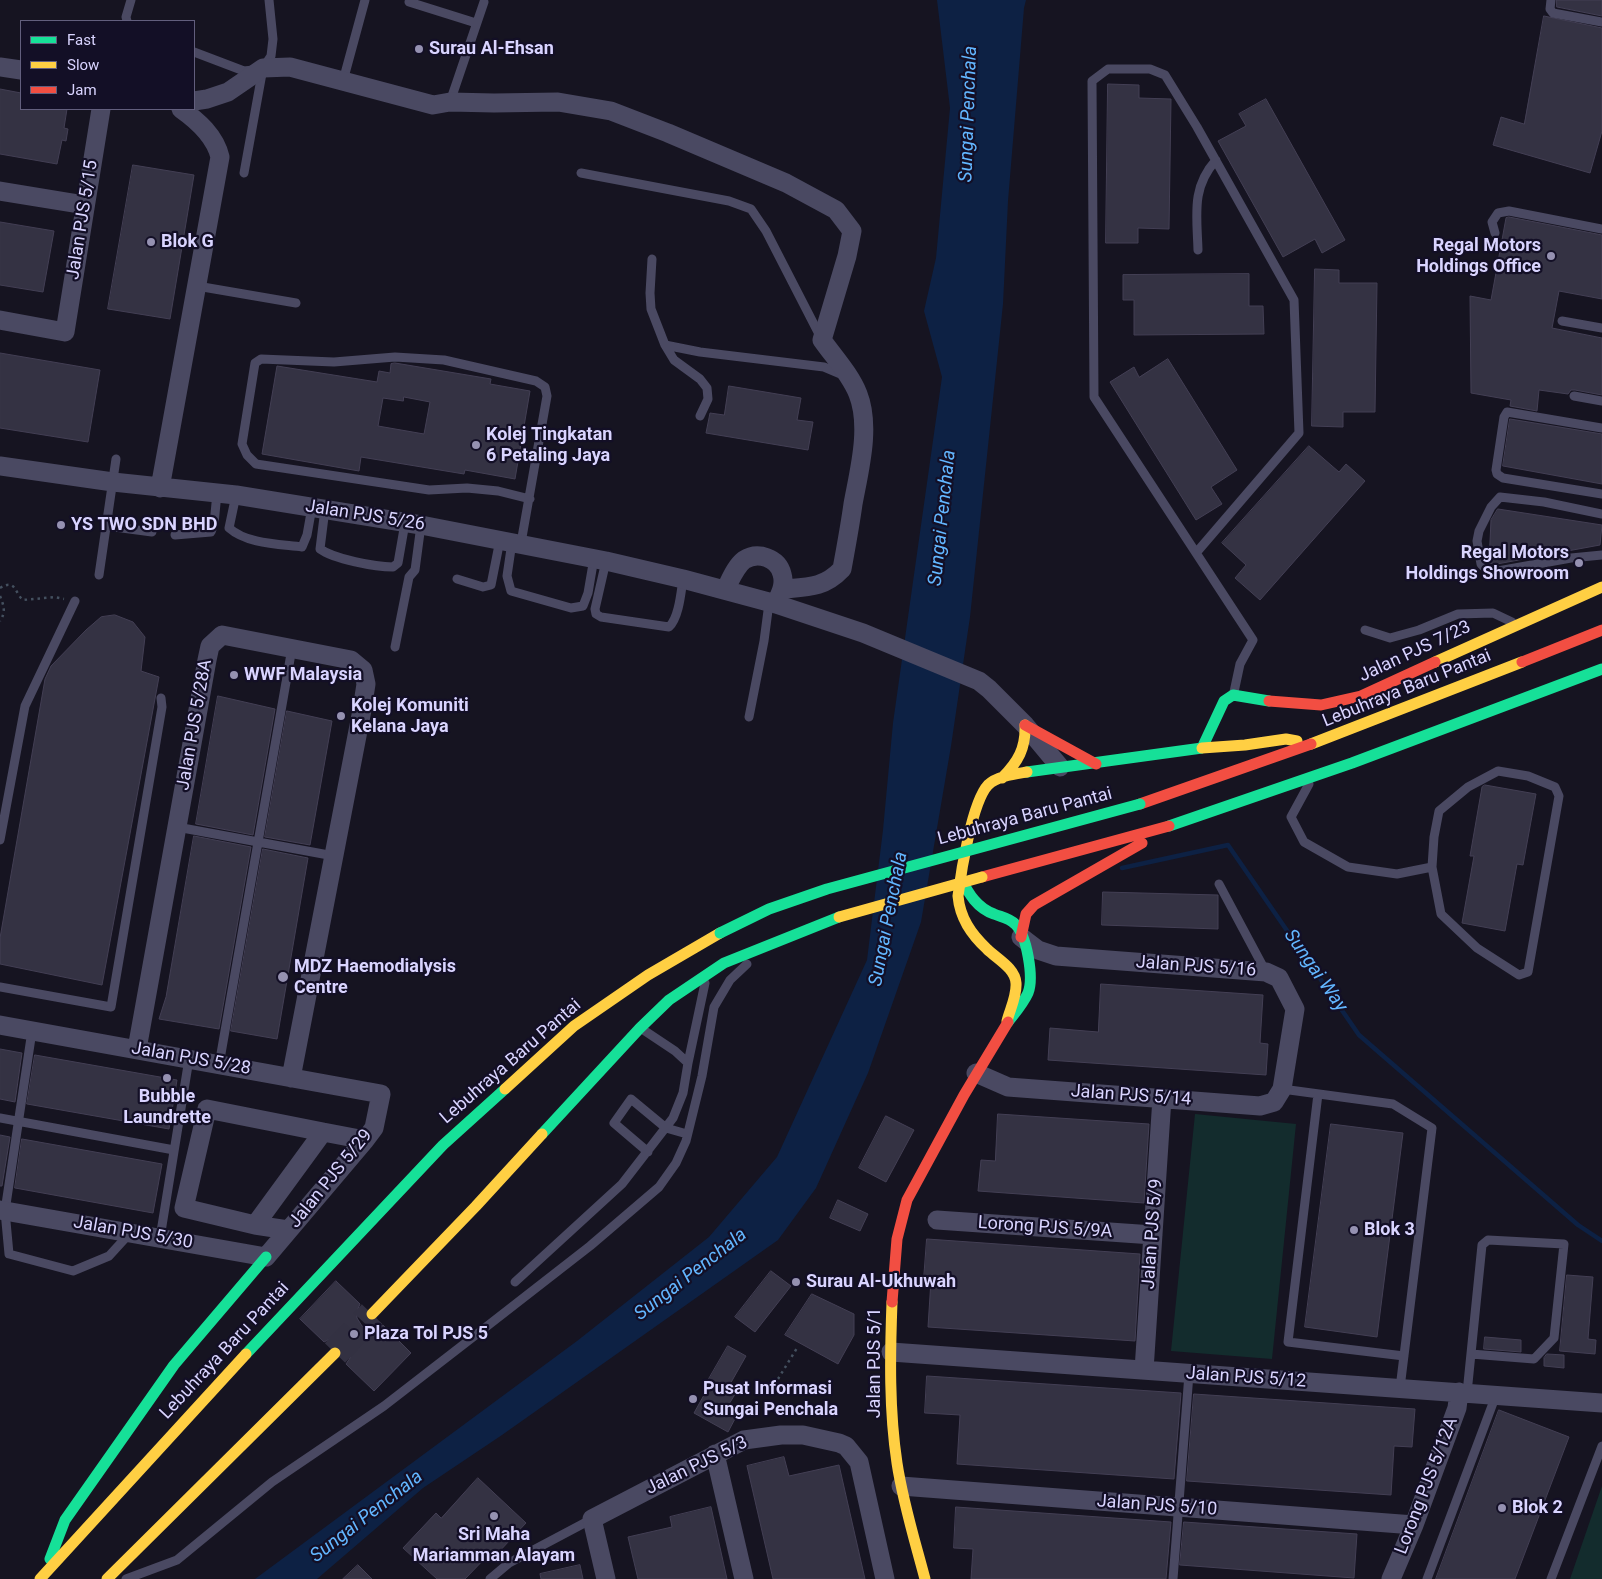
<!DOCTYPE html>
<style>
body{margin:0}
#map{position:relative;width:1602px;height:1579px;overflow:hidden;background:#161421;font-family:Roboto,sans-serif}
canvas{display:block}
.legend{position:absolute;left:20px;top:20px;width:175px;height:90px;box-sizing:border-box;background:#130f26;border:1px solid #625e7d;margin:0;padding:6px 9px;list-style:none;font-size:15px;color:#d9d4ff}
.legend li{display:flex;align-items:center;gap:10px;height:25px}
.legend b{width:25px;border:1px solid #625e7d}
</style>
<div id="map">
<canvas width="1602" height="1579"></canvas>
<ul class="legend">
<li><b style="height:6px;background:#16e098"></b>Fast</li>
<li><b style="height:6px;background:#ffcf43"></b>Slow</li>
<li><b style="height:6px;background:#f24e42"></b>Jam</li>
</ul>
</div>
<script>
const ctx = document.querySelector('canvas').getContext('2d');
ctx.lineJoin = 'round';
function paint(path, color) { ctx.fillStyle = color; ctx.fill(path, 'evenodd'); }
function trace(path, color, width, dash) { ctx.strokeStyle = color; ctx.lineWidth = width; ctx.lineCap = dash ? 'butt' : 'round'; ctx.setLineDash(dash || []); ctx.stroke(path); }
function drawText(font, color, halo, rows, align = 'center') {
  ctx.font = font + ' Roboto,sans-serif'; ctx.lineWidth = 4.5; ctx.setLineDash([]); ctx.textBaseline = 'middle'; ctx.strokeStyle = halo; ctx.fillStyle = color; for (const [text, x, y, turn = 0] of rows) {
    ctx.save(); ctx.translate(x, y); ctx.rotate((+turn || 0) * Math.PI / 180); ctx.textAlign = isNaN(turn) ? turn : align; if (halo) ctx.strokeText(text, 0, 0); ctx.fillText(text, 0, 0); ctx.restore();
  }
}
paint(new Path2D(`
 M1195 1114 1296 1124 1272 1359 1171 1351Z
 M1602 1486V1579H1570Z`), '#132c2d');
paint(new Path2D(`
 M937 0H1026L1024 8 1008 201 1003 304 970 617 951 746 921 922 868 1073 816 1188 778 1240 502 1435 423 1488 317 1579H255L577 1341 709 1237 777 1157 867 960 883 830 893 723 942 377 924 311 936 258 950 108Z`), '#0d2144');
trace(new Path2D(`
 M1122 868 1228 845 1359 1035 1578 1225 1602 1241`), '#0d2144', 4.5);
const building = new Path2D(`
 M1557 0H1602V16L1557 7Z
 M1544 16 1602 28V131L1590 173 1493 145 1501 117 1524 124Z
 M1108 84 1139 85V98L1171 99 1169 229 1138 228V243H1106Z
 M0 89 21 93V109H67L64 128 68 129 66 141 62 140 57 164 0 154Z
 M1266 99 1345 240 1322 253 1315 239 1283 257 1218 141 1246 126 1239 114Z
 M133 165 194 175 170 319 108 309Z
 M1509 217 1602 235V299L1559 291 1552 328 1602 338V395L1575 390H1571L1568 394 1539 390 1537 411 1510 406 1511 400 1471 393 1470 296 1491 300 1506 218Z
 M0 222 54 231 43 292 0 285Z
 M1315 269 1339 270V283H1377L1375 412H1343V427L1312 426Z
 M1249 274V306H1263L1264 334 1134 335V300H1123V275Z
 M0 353 100 370 88 442 0 428Z
 M1168 359 1237 470 1211 487 1222 504 1196 520 1110 382 1134 367 1139 377Z
 M395 363 491 379 490 384 530 391 515 479 465 470 464 474 361 457 359 471 262 454 277 366 377 382 379 371 390 373 391 364ZM404 397 430 402 424 434 378 426 383 398 403 401Z
 M729 386 801 398 797 420 813 422 808 450 706 433 710 413 724 415Z
 M1510 419 1602 434V484L1503 466Z
 M1309 446 1339 472 1346 464 1365 481 1260 600 1235 578 1246 565 1222 543Z
 M1498 509 1602 525 1600 545 1497 564 1489 563 1491 520Z
 M115 615 133 622 145 637 141 671 159 677 102 985 0 964V938L45 679 51 666 86 630 101 617Z
 M218 696 275 709 253 835 196 824Z
 M287 711 332 721 310 845 265 837Z
 M1485 785 1536 794 1523 865 1517 864 1505 931 1462 923 1474 856H1470L1482 787Z
 M194 836 251 847 219 1029 159 1019 166 997Z
 M263 849 308 858 277 1039 231 1031Z
 M1103 892 1218 895V929L1102 925Z
 M1101 984 1263 995 1260 1043 1268 1044 1266 1075 1048 1060 1050 1028 1098 1032Z
 M0 1049 22 1053 15 1102 0 1099Z
 M35 1055 177 1080 169 1129 27 1104Z
 M998 1114 1149 1124 1144 1203 978 1191 981 1160 995 1161Z
 M886 1116 914 1130 886 1182 859 1168Z
 M1331 1124 1403 1133 1377 1337 1305 1327Z
 M0 1135 10 1137 2 1186H0Z
 M22 1139 162 1164 153 1213 15 1188Z
 M838 1200 868 1214 860 1231 830 1218Z
 M927 1239 1140 1254 1135 1341 928 1327 931 1280 924 1279Z
 M771 1271 791 1286 755 1332 735 1317Z
 M1567 1275 1593 1277 1588 1339 1596 1340 1595 1354 1560 1351Z
 M336 1281 360 1304 357 1311V1318L362 1326 369 1329H376L383 1325 411 1353 374 1391 346 1364 350 1358V1350L346 1342 340 1338H332L324 1342 300 1319Z
 M812 1294 854 1314V1335L838 1364 785 1335Z
 M1485 1337 1521 1340V1352L1484 1349Z
 M728 1346 746 1356 729 1386 737 1391 726 1409 737 1415 728 1432 694 1413 709 1386 706 1384Z
 M1547 1354 1564 1355V1368L1544 1366V1358Z
 M927 1376 1181 1393 1174 1479 957 1464 960 1415 925 1413Z
 M1194 1394 1415 1409 1412 1447 1394 1446 1391 1495 1187 1481Z
 M1499 1410 1569 1437 1515 1579H1436Z
 M784 1457 789 1476 839 1465 865 1579H773L747 1466Z
 M478 1478 526 1523 496 1555 492 1551 465 1579H437L403 1548 436 1513 441 1518Z
 M711 1507 727 1579H638L628 1537 672 1527 670 1517Z
 M956 1507 1171 1522 1166 1579H971L973 1549 954 1548Z
 M1184 1522 1357 1534 1354 1578 1180 1565Z
 M358 1565 372 1579H343Z
 M580 1565 583 1579H541L540 1574Z`);
paint(building, '#343243');
trace(building, '#433f54', 1);
trace(new Path2D(`
 M335 1353 372 1314`), '#333142', 28, [28, 14]);
trace(new Path2D(`
 M0 588C16 578 15 594 23 600L55 597 64 599
 M0 596C4 606 6 612 0 621
 M778 1379 797 1348`), '#44505f', 2.5, [2.5, 4]);
trace(new Path2D(`
 M1551 0 1550 9 1553 13 1602 22
 M409 2 476 23
 M127 21 126 17 131 0
 M194 52 244 71 253 70
 M343 81 365 0
 M450 102 484 2
 M244 173 263 68 271 56 273 39 269 0
 M581 173 729 201 751 209 766 231 821 338
 M1495 233 1492 222 1498 213 1509 211 1602 229
 M1198 250C1197 215 1191 188 1216 160
 M652 259 650 293 651 309 665 345 674 360 700 379 707 388 708 399 700 416
 M197 286 296 303
 M1562 321 1602 328
 M665 345 700 352 824 367 843 375
 M1574 396 1602 401
 M1602 428 1507 412 1504 417 1496 470 1497 474 1503 478 1602 494
 M236 495 229 528C247 544 278 544 302 547L307 535 312 507
 M325 509 320 549C334 559 375 567 393 567L398 563 405 523
 M1602 514 1544 502 1500 497 1491 507 1479 531 1477 541 1481 564 1486 569 1498 571 1571 558 1602 555
 M107 526 152 532
 M175 535 211 532 214 524 217 493
 M512 542 507 576 511 591 571 608 583 606 588 593 594 558
 M521 543 547 396 545 387 536 381 444 360 395 357 334 362 261 359 255 363 242 444 247 455 256 464 429 490 467 488 498 491 530 499
 M1196 553 1299 433 1294 300 1197 127 1165 75 1150 69H1108L1092 81 1094 397 1253 640 1240 664 1234 692
 M606 561 595 609 596 614 601 617 669 627C679 618 681 592 683 579
 M99 575 116 459
 M457 579 483 587 491 585 500 540
 M1365 630 1390 638 1419 630 1458 614 1493 613 1512 622
 M395 647 409 577 415 570 421 525
 M749 717 764 641 769 603
 M1498 771 1528 776 1555 787 1559 796 1528 972 1519 975 1477 948 1441 914 1432 867 1434 837 1439 811 1468 787Z
 M1309 784 1291 817 1304 842 1348 867 1397 874 1432 867
 M177 827 334 856
 M0 840 25 706 75 601
 M1219 884 1266 972
 M0 987 111 1007 162 707 161 698
 M642 1029 675 1051 688 1063
 M32 1031 5 1211 9 1254 73 1271 109 1256 130 1233
 M219 1065 292 648
 M1282 1089 1393 1104 1432 1128 1400 1388
 M1318 1094 1288 1342 1404 1356
 M0 1118 174 1150
 M648 1152 614 1123 631 1099 666 1128 687 1134
 M160 1238 189 1059
 M515 1282 622 1184 673 1118 683 1093 688 1063 705 983
 M1467 1393 1482 1245 1488 1240 1564 1244 1554 1338 1534 1359 1471 1354
 M126 1579 177 1560 272 1482 384 1406 477 1334 590 1246 659 1187 676 1163 686 1141 702 1076 714 1007 730 980 747 964
 M490 1579 509 1563 592 1519
 M1173 1579 1189 1374
 M1427 1579 1496 1395
 M1551 1579 1602 1446`), '#4a4962', 9);
trace(new Path2D(`
 M0 67 21 70
 M194 101 207 99 228 92 263 68 290 67 433 105 450 102 494 103 558 102 611 111 668 133 786 183 836 210 852 231 847 256 822 340C834 357 850 374 858 394 871 427 859 471 853 504 850 526 846 547 842 569 824 588 808 587 783 589
 M0 191 85 205
 M0 320 65 332 101 109
 M0 466 113 482 236 495 421 525 606 561 683 579 776 604 863 633 979 681 989 689 1025 725 1060 767
 M160 488 220 157C215 136 198 121 181 109
 M725 590C730 581 735 567 744 560 758 551 778 558 782 574 785 584 781 592 777 601
 M0 1025 381 1094 374 1128 365 1140 266 1257 0 1210
 M137 1049 207 660 210 646 222 635 351 660 363 670 366 684 362 710 291 1078
 M976 1073 1008 1087 1260 1106 1274 1102 1282 1089 1295 1009 1279 978 1266 972 1056 956 1038 950 1021 937
 M937 1220 1153 1235
 M255 1225 184 1208 207 1109 323 1132
 M288 1230 255 1225 323 1132 365 1140
 M891 1352 1602 1403
 M1144 1370 1162 1098
 M715 1454 744 1579
 M901 1486 1414 1525
 M606 1579 592 1519 744 1440 781 1435H803L839 1443 846 1446 859 1462 885 1579
 M1391 1579 1414 1525 1457 1408 1459 1392`), '#4a4962', 19);
trace(new Path2D(`
 M1027 772 1202 748 1224 701 1233 695 1269 701
 M1169 826 1352 763 1602 669
 M961 879C969 894 977 908 994 914 1001 917 1009 918 1015 924 1027 935 1034 978 1028 993 1023 1004 1015 1013 1008 1022
 M542 1134 640 1028 669 1000 724 963 839 917
 M246 1354 443 1145 505 1089
 M50 1559 65 1520 174 1365 266 1257`), '#16e098', 11);
trace(new Path2D(`
 M1435 662 1602 587
 M1311 744 1522 662
 M1202 748 1245 745 1286 739 1297 741
 M1002 778C1018 762 1026 748 1025 725
 M1007 1021C1010 1009 1017 996 1016 983 1015 968 997 959 987 949 971 934 960 918 958 896 961 872 972 802 988 785 997 776 1015 774 1027 772
 M505 1089 574 1026 648 975 720 933
 M892 1302C890 1356 889 1410 897 1463 903 1503 915 1541 925 1579
 M372 1314 476 1206 542 1134
 M40 1579 246 1354
 M107 1579 335 1353`), '#ffcf43', 11);
trace(new Path2D(`
 M1522 662 1602 630
 M1269 701 1321 705 1361 696 1435 662
 M1025 725 1096 764
 M1140 804 1311 744
 M982 877 1169 826
 M1021 937 1026 914 1034 905 1142 843
 M892 1302 897 1239 907 1200 964 1095 1008 1022`), '#f24e42', 11);
trace(new Path2D(`
 M720 933 769 909 827 889 1140 804`), '#16e098', 11);
trace(new Path2D(`
 M839 917 982 877`), '#ffcf43', 11);
for (const [x, y, r, color] of [
 [419,49,5,"#9591b1"],
 [151,242,5,"#9591b1"],
 [1551,256,5,"#9591b1"],
 [476,445,5,"#9591b1"],
 [61,525,5,"#9591b1"],
 [1579,563,5,"#9591b1"],
 [234,675,5,"#9591b1"],
 [341,716,5,"#9591b1"],
 [283,977,6,"#9591b1"],
 [167,1078,5,"#9591b1"],
 [1354,1230,5,"#9591b1"],
 [796,1282,5,"#9591b1"],
 [354,1334,5,"#9591b1"],
 [693,1399,5,"#9591b1"],
 [1502,1508,5,"#9591b1"],
 [494,1516,5,"#9591b1"]
]) { const dot = new Path2D(); dot.arc(x, y, r, 0, 2 * Math.PI); ctx.fillStyle = color; ctx.fill(dot); trace(dot, '#130f26', 2); }
drawText('bold 18px', '#d9d4ff', '#130f26', [
 ["Surau Al-Ehsan",429,49],
 ["Blok G",161,242],
 ["Regal Motors",1541,246,"right"],
 ["Holdings Office",1541,267,"right"],
 ["Kolej Tingkatan",486,435],
 ["6 Petaling Jaya",486,456],
 ["YS TWO SDN BHD",71,525],
 ["Regal Motors",1569,553,"right"],
 ["Holdings Showroom",1569,574,"right"],
 ["WWF Malaysia",244,675],
 ["Kolej Komuniti",351,706],
 ["Kelana Jaya",351,727],
 ["MDZ Haemodialysis",294,967],
 ["Centre",294,988],
 ["Bubble",167,1097,"center"],
 ["Laundrette",167,1118,"center"],
 ["Blok 3",1364,1230],
 ["Surau Al-Ukhuwah",806,1282],
 ["Plaza Tol PJS 5",364,1334],
 ["Pusat Informasi",703,1389],
 ["Sungai Penchala",703,1410],
 ["Blok 2",1512,1508],
 ["Sri Maha",494,1535,"center"],
 ["Mariamman Alayam",494,1556,"center"]
], 'left');
drawText('18px', '#d9d4ff', '#130f26', [
 ["Jalan PJS 5/15",83,220,-81],
 ["Jalan PJS 5/26",365,516,9],
 ["Jalan PJS 7/23",1415,652,-25],
 ["Lebuhraya Baru Pantai",1407,689,-22],
 ["Jalan PJS 5/28A",195,725,-80],
 ["Lebuhraya Baru Pantai",1025,817,-15],
 ["Jalan PJS 5/16",1196,967,4],
 ["Jalan PJS 5/28",191,1059,10],
 ["Lebuhraya Baru Pantai",511,1062,-41],
 ["Jalan PJS 5/14",1131,1096,4],
 ["Jalan PJS 5/29",331,1179,-51],
 ["Lorong PJS 5/9A",1045,1228,4],
 ["Jalan PJS 5/30",133,1233,10],
 ["Jalan PJS 5/9",1153,1234,-86],
 ["Lebuhraya Baru Pantai",225,1351,-47],
 ["Jalan PJS 5/1",875,1363,-90],
 ["Jalan PJS 5/12",1246,1378,4],
 ["Jalan PJS 5/3",697,1466,-26],
 ["Lorong PJS 5/12A",1427,1486,-69],
 ["Jalan PJS 5/10",1157,1506,4]
]);
drawText('italic 19px', '#62b6ff', '#130f26', [
 ["Sungai Penchala",969,114,-88],
 ["Sungai Penchala",943,518,-84],
 ["Sungai Penchala",889,919,-79],
 ["Sungai Way",1315,971,55],
 ["Sungai Penchala",691,1275,-38],
 ["Sungai Penchala",367,1517,-38]
]);
</script>
